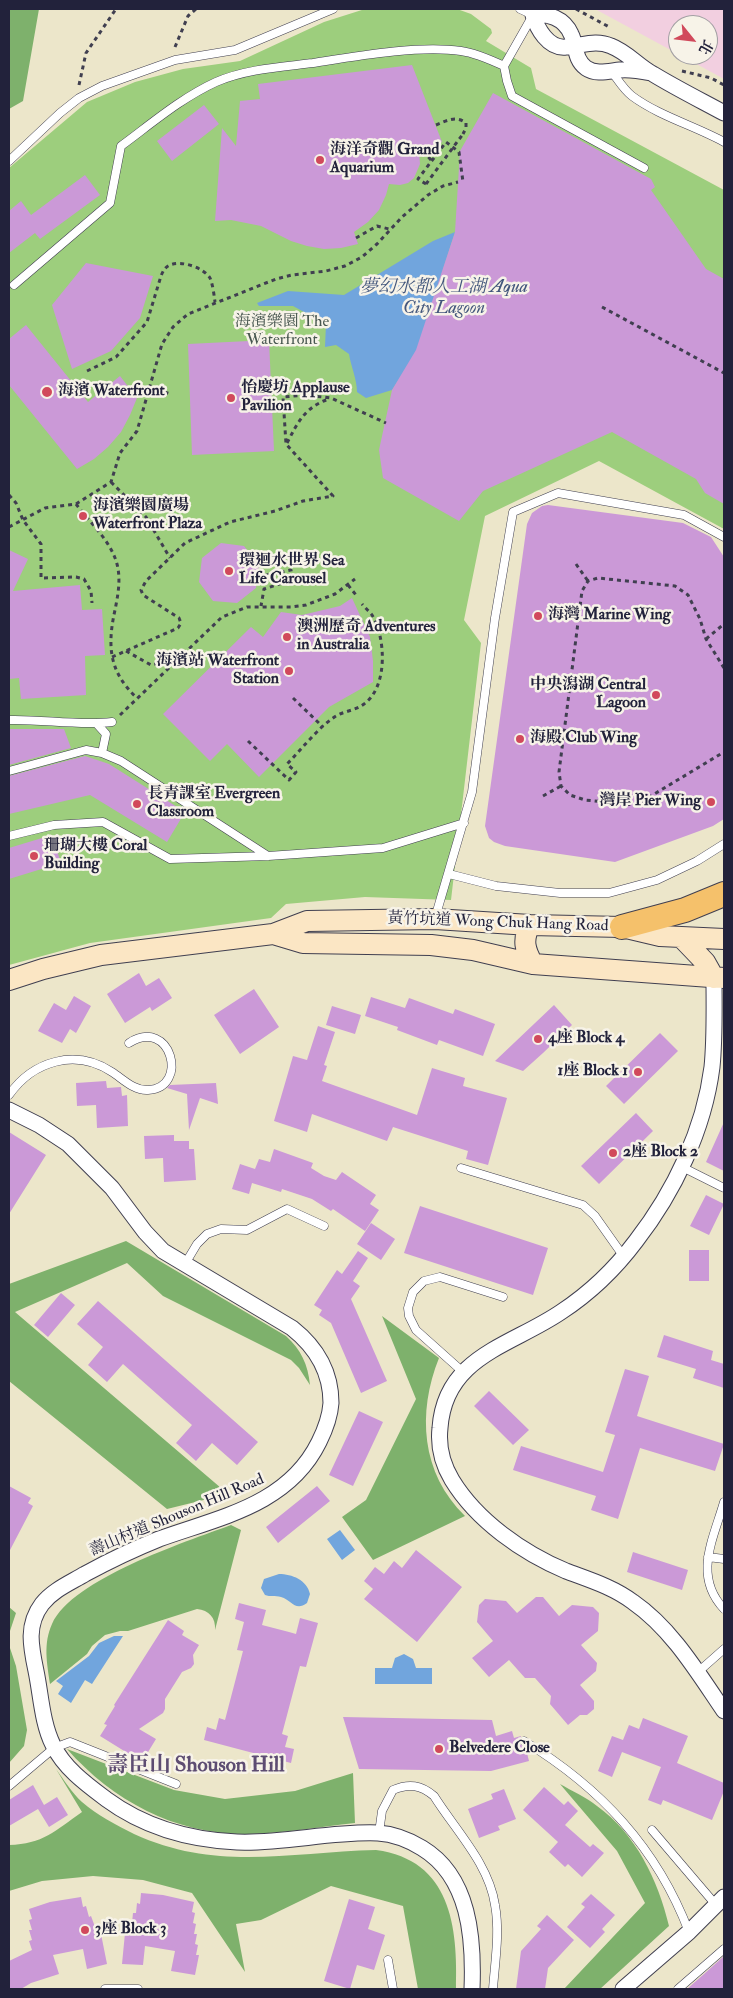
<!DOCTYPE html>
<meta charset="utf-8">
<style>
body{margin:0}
#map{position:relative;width:733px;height:1998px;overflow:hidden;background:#ece6ca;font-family:"IM FELL Double Pica","Noto Serif TC",serif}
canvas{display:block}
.frame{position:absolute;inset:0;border:10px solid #22223b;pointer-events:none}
.north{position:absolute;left:668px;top:15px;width:50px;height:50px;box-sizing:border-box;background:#f7f3e8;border:1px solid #a29fa3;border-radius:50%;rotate:119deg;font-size:14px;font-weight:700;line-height:20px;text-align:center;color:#22223b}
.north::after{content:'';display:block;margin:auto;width:18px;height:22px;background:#d1495b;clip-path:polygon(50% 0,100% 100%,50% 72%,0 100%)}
</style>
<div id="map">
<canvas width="733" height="1998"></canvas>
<div class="frame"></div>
<div class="north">北</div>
</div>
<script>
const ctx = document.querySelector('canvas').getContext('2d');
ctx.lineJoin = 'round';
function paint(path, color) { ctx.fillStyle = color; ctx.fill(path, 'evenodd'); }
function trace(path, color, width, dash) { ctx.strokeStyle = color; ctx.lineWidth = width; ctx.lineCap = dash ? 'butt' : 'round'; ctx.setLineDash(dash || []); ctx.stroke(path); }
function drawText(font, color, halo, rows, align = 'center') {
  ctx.font = font + ' "IM FELL Double Pica","Noto Serif TC",serif'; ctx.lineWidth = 5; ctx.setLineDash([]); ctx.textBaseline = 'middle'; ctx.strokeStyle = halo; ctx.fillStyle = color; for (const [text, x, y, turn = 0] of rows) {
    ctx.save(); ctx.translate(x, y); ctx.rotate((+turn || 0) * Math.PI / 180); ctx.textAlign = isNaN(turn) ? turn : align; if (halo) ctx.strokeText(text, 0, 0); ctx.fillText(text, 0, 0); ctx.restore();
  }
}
paint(new Path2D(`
 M595 9H724V79L680 55H708V25H678V54Z`), '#f2cfe0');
paint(new Path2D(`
 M365 9H457L471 14 491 29 492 33 486 41 531 68 536 89 724 190V529L599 461 485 516 464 620 481 643 451 900 365 897 286 904 271 918 90 943 9 965V168L87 102 135 82 183 69 240 61 324 22Z`), '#9dce7d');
paint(new Path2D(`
 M9 9H39L23 101 9 109Z
 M126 1241 286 1336C301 1350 308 1364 310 1385L299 1368 291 1360 163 1296 127 1263 15 1312 228 1494 167 1509 9 1381V1284Z
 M382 1316 439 1358C417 1413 421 1473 465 1516L373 1560 342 1517 366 1500 416 1399Z
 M231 1525 241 1530 215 1630C216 1618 209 1610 197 1609L128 1631H120L105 1635 92 1646 87 1654 50 1684C47 1663 43 1644 52 1624 72 1579 185 1542 231 1525Z
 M9 1607 16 1613 9 1634V1645L16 1666 27 1730 24 1746 9 1763Z
 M67 1749 174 1790 225 1799 295 1791 353 1773 355 1823C319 1827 284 1833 248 1834 176 1835 113 1801 67 1749Z
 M56 1769C64 1780 72 1793 82 1802 97 1815 116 1825 134 1834 217 1872 290 1852 376 1850 451 1860 458 1927 456 1989H418L403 1906 331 1886 261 1920 236 1924 245 1972 192 1893 143 1880 93 1876 42 1881 9 1891V1845C43 1844 55 1831 82 1812Z
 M560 1784C572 1791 586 1797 597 1806 636 1834 658 1880 669 1926L600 1989H564L645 1903 617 1851Z`), '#7eb16c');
paint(new Path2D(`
 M455 232 417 351 392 390 366 398 357 392C357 379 351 367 349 354L336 345 325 347 326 324 293 306H259L257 303 288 291 344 295 433 241Z
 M340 1530 355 1550 342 1560 327 1539Z
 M279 1574C292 1574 307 1580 310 1594L307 1603C295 1612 292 1600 281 1597 275 1595 270 1597 265 1595L261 1588 264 1579Z
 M114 1636H123L92 1684 85 1680 71 1703 58 1694 63 1686 56 1681 89 1656 99 1643Z
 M404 1654 413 1659 416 1668H432V1684H375V1668H392L395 1658Z`), '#71a5dd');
paint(new Path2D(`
 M412 65 442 142 419 152 420 164 414 178 408 183 400 185 389 184 386 195 379 210 368 222 354 232 358 244 341 248 324 249 307 246 291 241 261 226 231 220 215 221 222 128 236 146 240 101 260 99 258 84Z
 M493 93 651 179 655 187 651 190 706 269 724 279V504L705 493 696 479 612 432 483 491 459 521 383 478 379 450 392 390 416 350 455 232 460 151Z
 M204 105 219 124 172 161 157 141Z
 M85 175 100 195 40 239 35 233 9 253V211L21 201 31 215Z
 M86 263 153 276 140 318 111 351 72 369 52 305Z
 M26 325 88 402 120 376 137 398 130 415 121 432 108 447 94 459 77 469 9 385V339Z
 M269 340 274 451 192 455 188 344Z
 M548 505 683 523 711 537 724 557V819L713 826 615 862 505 846 494 842 489 838 485 826 527 524 532 513 542 506Z
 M221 543 244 546 259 565 256 588 237 603 213 601 199 582 202 558Z
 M9 550 28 559 13 591 80 585 82 610 102 609 105 655 85 656 86 695 21 699 19 678 9 679Z
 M352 598 370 637 373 661V682L329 707 259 777 227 744 210 761 163 714 251 627 263 637 281 612 302 615 340 606Z
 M9 729H64L71 748 9 765Z
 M85 756 109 764 185 812 167 842 90 795 9 814V776Z
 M52 835 61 863 9 879V848Z
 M139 973 146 986 159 978 172 998 152 1011 150 1007 125 1023 107 994Z
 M254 989 279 1027 240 1054 214 1015Z
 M74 996 91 1006 76 1033 70 1029 62 1043 38 1031 54 1003 66 1010Z
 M371 997 405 1008 409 998 453 1014 455 1009 495 1024 483 1056 439 1040 437 1045 397 1030 398 1027 365 1016Z
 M554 1005 572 1025 543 1053 523 1071 495 1061Z
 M332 1006 361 1015 355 1034 326 1025Z
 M318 1026 335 1032 324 1065 327 1066 322 1081 417 1115 432 1068 465 1078 463 1086 507 1098 488 1165 466 1159 468 1151 393 1127 387 1141 312 1114 307 1132 274 1121 293 1056 307 1060Z
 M660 1033 678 1051 624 1104 606 1086Z
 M106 1081 107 1088 121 1087 122 1096 127 1095 128 1126 97 1128 96 1105 77 1106 76 1083Z
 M216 1083 218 1104 200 1098 189 1130 187 1094 167 1088 170 1085Z
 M636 1113 653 1131 599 1184 581 1166Z
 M724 1122V1171L706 1162Z
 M9 1132 46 1155 9 1214Z
 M174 1135V1141H189V1149H194L196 1180 164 1182 163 1158 145 1159 144 1136Z
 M274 1149 313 1163 311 1168 324 1176 336 1180 342 1172 376 1195 370 1204 379 1210 365 1231 333 1209 331 1211 312 1199 282 1189 281 1192 252 1183 249 1194 232 1189 240 1164 255 1169 259 1159 270 1162Z
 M706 1195 724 1204 709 1235 690 1226Z
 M420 1206 548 1248 533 1295 404 1253Z
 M371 1223 395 1239 381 1260 357 1244Z
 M689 1250H709V1281H689Z
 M358 1251 368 1258 353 1281 360 1286 351 1299 387 1381 361 1393 331 1323 319 1315 322 1310 314 1305 337 1270 342 1274Z
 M61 1293 75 1305 48 1337 34 1325Z
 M98 1301 258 1442 237 1465 212 1443 196 1461 176 1443 192 1425 123 1364 107 1382 88 1365 103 1347 77 1324Z
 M664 1335 713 1351 711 1360 724 1364V1388L693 1378 696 1369 657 1357Z
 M625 1369 649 1376 637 1416 724 1444 715 1471 640 1448 618 1519 591 1510 596 1496 513 1470 521 1446 603 1472 615 1435 605 1432Z
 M489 1391 529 1430 513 1445 474 1406Z
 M359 1411 383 1422 353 1486 329 1475Z
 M9 1486 31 1498 28 1503 33 1506 9 1552Z
 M317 1486 330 1501 278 1543 266 1527Z
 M416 1550 462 1587 417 1642 364 1599 373 1589 364 1581 375 1567 384 1574 394 1561 402 1568Z
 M633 1552 688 1570 682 1590 627 1572Z
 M536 1597H543L559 1616 572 1605 593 1607 599 1613 598 1631 581 1645 597 1663 596 1671 580 1685 594 1701V1709L587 1715H580L568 1725 550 1704 551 1696 535 1678H525L509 1660 489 1677 472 1658 493 1641 477 1622 479 1605 485 1599 506 1601 517 1613Z
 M239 1603 266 1610 262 1625 289 1632 296 1634 300 1618 318 1623 306 1667 300 1666 282 1734 288 1736 285 1747 294 1749 291 1763 204 1740 207 1727 216 1730 219 1718 225 1720 236 1678 243 1651 237 1650 244 1622 235 1619Z
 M168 1620 184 1631 182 1635 199 1645 193 1655 194 1664 191 1668 182 1672 165 1699V1709L163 1713 139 1729 156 1739 142 1762 100 1736 107 1725 104 1724 115 1706 114 1705Z
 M343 1717 492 1720 496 1736 512 1731 514 1738 521 1736 519 1743 526 1749 529 1761 491 1771 359 1769Z
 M643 1718 688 1736 677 1763 724 1783V1791L712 1820 663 1800 661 1805 648 1800 661 1767 622 1752 612 1777 598 1771 612 1736 623 1740 629 1725 639 1729Z
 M33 1785 44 1805 57 1797 68 1815 49 1827 38 1809 9 1826V1800Z
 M544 1787 564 1805 568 1801 578 1811 565 1825 590 1847 593 1844 604 1853 582 1877 568 1864 565 1867 549 1852 558 1842 523 1810Z
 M504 1789 516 1819 498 1826 500 1830 479 1838 468 1809 493 1799 491 1794Z
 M141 1893 163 1895 194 1902 192 1912 195 1913 193 1923 196 1924 194 1934H197L195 1944 198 1945 196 1955H199L195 1975 171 1971 175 1951 145 1946 143 1965 122 1964 125 1933H128L129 1923H132L133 1913H136L137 1903 140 1904Z
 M591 1894 615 1915 602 1929 605 1932 590 1948 567 1927 585 1907 581 1904Z
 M81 1897 83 1907 86 1906 89 1917 91 1916 98 1935 101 1934 107 1964 87 1969 83 1949 53 1955 59 1974 31 1983 21 1989H9V1961L32 1950 29 1941 32 1940 29 1930H32L29 1920 32 1919 29 1909 50 1902Z
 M349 1899 375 1907 368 1929 385 1935 374 1970 357 1965 350 1989 324 1981Z
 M547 1915 574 1940 548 1968 545 1989H516L521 1951 541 1929 537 1926Z
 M724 1956V1989H687L704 1974Z`), '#cb99d7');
const service = new Path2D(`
 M520 9 533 15
 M504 66 533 15
 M612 72C618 80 624 90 632 96 659 116 695 126 724 142
 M9 161 60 113 79 98 102 86 175 60 235 50 333 9
 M14 285 110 203 121 146C151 124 181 98 216 82 246 69 281 67 313 63 357 56 418 45 461 51 476 53 491 60 504 66L507 81 512 96 644 168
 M9 720C43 719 78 726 112 722
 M97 724 106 734 102 753
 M9 771 86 750 102 753 121 761 268 856
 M9 836 54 825 103 822 170 859 268 856 383 848 464 823
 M449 874 496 886 560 893H609L657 880 697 861 724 844
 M435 918 472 792 495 618 513 512 558 493 684 515 724 537
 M9 1095C33 1061 75 1048 112 1072 123 1079 134 1091 148 1090 190 1088 171 1016 129 1043
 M682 1167 724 1188
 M461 1168 583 1205 595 1216 624 1257
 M185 1264 197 1244 207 1234 221 1229 247 1230 287 1209 324 1226
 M463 1372 416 1330 409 1316 408 1308 413 1292 424 1281 440 1277 503 1297
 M724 1502C713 1540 693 1576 724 1609
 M708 1557 724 1559
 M698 1672 724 1649
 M524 1741C601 1788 657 1848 689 1932
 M9 1786 54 1748 70 1742 176 1784
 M652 1830 716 1905
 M379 1833 382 1811 393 1790C409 1783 421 1785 434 1796 456 1831 489 1864 495 1905 500 1932 495 1962 493 1989
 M388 1960 393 1989
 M105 1989H138
 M678 1989 724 1949`);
const minor = new Path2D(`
 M651 73C641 71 630 69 620 70 609 71 596 75 586 68 574 59 577 46 571 34 564 18 548 13 533 15 537 28 548 49 566 47 582 46 595 39 611 46 627 52 638 66 653 74 676 88 700 100 724 113
 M714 978C714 1007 715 1037 712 1067 704 1130 674 1192 636 1241 615 1269 590 1293 561 1312 511 1346 445 1356 440 1428 438 1446 443 1465 452 1480 477 1521 523 1553 566 1571 590 1580 613 1587 633 1602 672 1629 698 1673 724 1711
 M9 1110 39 1125 68 1144 112 1188 145 1232 163 1251 292 1328C316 1347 331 1372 331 1403 330 1417 325 1430 319 1442 288 1505 220 1517 159 1539 134 1549 109 1561 85 1574 70 1583 53 1590 42 1604 26 1625 31 1647 36 1671 41 1695 42 1723 53 1745 64 1768 86 1784 106 1799 144 1827 191 1840 237 1842 284 1844 331 1831 378 1833 393 1834 409 1840 422 1848 470 1877 474 1939 472 1989
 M623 1989 689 1932 724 1897`);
const secondary = new Path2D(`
 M530 925C522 940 525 950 533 964
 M273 934 303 943 431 945 473 950 533 964 724 978
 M682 938 705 962 714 978
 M9 980 43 969 101 955 273 934 307 921 435 919 530 925 622 927 660 936 724 939`);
const trunk = new Path2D(`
 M622 927 685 910 724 894`);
trace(service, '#403f50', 9);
trace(minor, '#403f50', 17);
trace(secondary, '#403f50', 22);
trace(trunk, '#403f50', 26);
trace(new Path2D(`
 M576 9 611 28
 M175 47 188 16 196 9
 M682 71 711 78 724 85
 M79 85 86 53 116 9
 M436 125C446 121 456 115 466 123V128L463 134
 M423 151 432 161
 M426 184 418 179 446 142 459 152 463 182
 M356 238 377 226 389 229
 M602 307 724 373
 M87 371 116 357 147 322 161 276C163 271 165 267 170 265 182 260 204 268 210 278 213 285 214 295 215 302
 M149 388 171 394
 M287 443C298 422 305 407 329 399
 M111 482 146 517 170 558
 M9 495 16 503 23 520 41 544V578L76 577 84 579 91 591 92 603
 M76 504C90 523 111 541 117 564 121 579 118 595 115 610 107 646 109 672 137 698
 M9 527 45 508 76 504 111 482 120 453 137 431 162 344 173 327 188 314 276 279 292 275 326 271 345 266 362 257 377 244 402 217 428 195 443 186 458 182
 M576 564 588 581
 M257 577 291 570 292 580 264 589 261 606
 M348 585 356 595
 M706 639 724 624
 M126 651 151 665 165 662 169 667
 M112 657 178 628 181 623 179 618 143 595 141 590 146 581 185 543 230 522 275 511 303 501 333 496 286 444 283 397 305 395 331 398 386 423
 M724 668 706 639 700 619 688 595 675 586 598 578 588 581 582 591 559 772 561 786 570 795 585 800 636 805 724 752
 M293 698 323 727
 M120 715 222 617 247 607H291L306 605 335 594 355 579
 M248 741 289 780 296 772 287 764C302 749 316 730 333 718 342 711 355 711 364 704 388 687 386 638 372 615 369 611 365 608 362 604
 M543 796 561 786`), '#403f50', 3, [4, 4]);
trace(service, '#fff', 8);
trace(minor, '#fff', 15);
trace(secondary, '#fbe6c4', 20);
trace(trunk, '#f5c16b', 24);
trace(new Path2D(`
 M426 184 463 134`), '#403f50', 3, [4, 4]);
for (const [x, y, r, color] of [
 [320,160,5,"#d1495b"],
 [47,392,6,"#d1495b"],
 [231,398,5,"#d1495b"],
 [83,516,5,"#d1495b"],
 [229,571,5,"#d1495b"],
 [538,616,5,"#d1495b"],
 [287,637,5,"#d1495b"],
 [289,671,5,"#d1495b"],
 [656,695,5,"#d1495b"],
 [520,739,5,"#d1495b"],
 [711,802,5,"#d1495b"],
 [137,804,5,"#d1495b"],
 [34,856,5,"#d1495b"],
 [538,1039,5,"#d1495b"],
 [638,1072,5,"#d1495b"],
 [613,1153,5,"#d1495b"],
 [439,1749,5,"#d1495b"],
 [85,1930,5,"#d1495b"]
]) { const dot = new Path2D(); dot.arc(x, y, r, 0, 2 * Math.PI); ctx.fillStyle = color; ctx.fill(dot); trace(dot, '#f7f3e8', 2); }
drawText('bold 16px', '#22223b', '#f7f3e8', [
 ["海洋奇觀 Grand",330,151],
 ["Aquarium",330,169],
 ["怡慶坊 Applause",241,389],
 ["Pavilion",241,407],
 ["海濱 Waterfront",58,392],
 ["海濱樂園廣場",93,507],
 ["Waterfront Plaza",93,525],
 ["環迴水世界 Sea",239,562],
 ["Life Carousel",239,580],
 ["海灣 Marine Wing",548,616],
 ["澳洲歷奇 Adventures",297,628],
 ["in Australia",297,646],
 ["海濱站 Waterfront",279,662,"right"],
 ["Station",279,680,"right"],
 ["中央潟湖 Central",646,686,"right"],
 ["Lagoon",646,704,"right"],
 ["海殿 Club Wing",530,739],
 ["長青課室 Evergreen",147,795],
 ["Classroom",147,813],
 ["灣岸 Pier Wing",701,802,"right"],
 ["珊瑚大樓 Coral",44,847],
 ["Building",44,865],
 ["4座 Block 4",548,1039],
 ["1座 Block 1",628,1072,"right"],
 ["2座 Block 2",623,1153],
 ["Belvedere Close",449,1749],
 ["3座 Block 3",95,1930]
], 'left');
drawText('16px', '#47564f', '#f7f3e8', [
 ["海濱樂園 The",282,323],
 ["Waterfront",282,341]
]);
drawText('16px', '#22223b', '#f7f3e8', [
 ["黃竹坑道 Wong Chuk Hang Road",498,923,2],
 ["壽山村道 Shouson Hill Road",177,1516,-23]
]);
drawText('italic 18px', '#42567c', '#f7f3e8', [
 ["夢幻水都人工湖 Aqua",444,288],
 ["City Lagoon",444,309]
]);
drawText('bold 21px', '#5d4c72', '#f7f3e8', [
 ["壽臣山 Shouson Hill",196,1766]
]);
</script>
